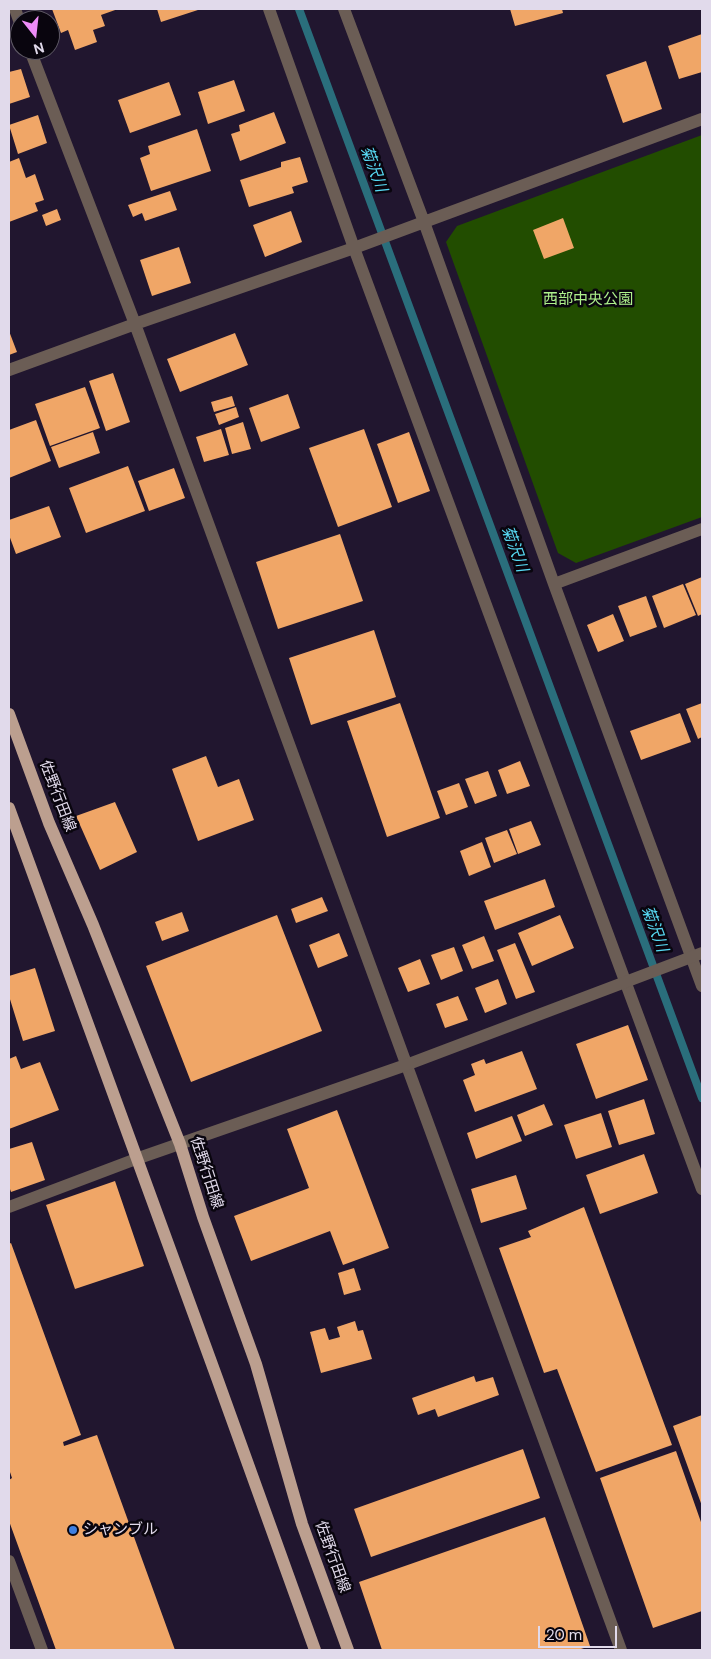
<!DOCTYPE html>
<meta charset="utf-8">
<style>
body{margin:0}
#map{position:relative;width:711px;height:1659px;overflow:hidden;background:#21162f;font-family:"DM Sans",sans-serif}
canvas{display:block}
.frame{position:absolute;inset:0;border:10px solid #e1daeb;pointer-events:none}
.north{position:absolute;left:10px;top:10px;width:50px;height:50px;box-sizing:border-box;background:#09050e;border:1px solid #5f5a66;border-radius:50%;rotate:164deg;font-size:14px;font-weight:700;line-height:20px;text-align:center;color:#e1daeb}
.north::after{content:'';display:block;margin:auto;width:18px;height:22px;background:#ee8cf8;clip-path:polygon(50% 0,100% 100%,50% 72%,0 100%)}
.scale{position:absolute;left:538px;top:1626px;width:79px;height:22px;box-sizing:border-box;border:2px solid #e1daeb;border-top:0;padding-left:6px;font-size:15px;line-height:18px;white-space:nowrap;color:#e1daeb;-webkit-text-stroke:4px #09050e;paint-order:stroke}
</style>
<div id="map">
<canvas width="711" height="1659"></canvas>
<div class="frame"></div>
<div class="north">N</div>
<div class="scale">20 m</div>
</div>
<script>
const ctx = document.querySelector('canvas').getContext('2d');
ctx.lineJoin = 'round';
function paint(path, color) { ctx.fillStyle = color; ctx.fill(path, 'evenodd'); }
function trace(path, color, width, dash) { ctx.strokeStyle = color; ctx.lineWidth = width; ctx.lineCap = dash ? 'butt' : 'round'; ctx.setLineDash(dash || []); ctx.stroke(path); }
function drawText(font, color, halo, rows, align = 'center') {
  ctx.font = font + ' "DM Sans","Noto Sans JP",sans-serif'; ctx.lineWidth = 5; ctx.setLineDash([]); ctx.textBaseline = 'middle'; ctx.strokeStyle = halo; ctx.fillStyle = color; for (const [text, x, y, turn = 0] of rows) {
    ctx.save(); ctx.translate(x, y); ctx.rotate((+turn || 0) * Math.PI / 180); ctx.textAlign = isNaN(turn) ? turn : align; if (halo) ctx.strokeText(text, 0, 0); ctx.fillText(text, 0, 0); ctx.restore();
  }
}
paint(new Path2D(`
 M702 135V517L576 563 558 553 446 242 457 226Z`), '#224d00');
trace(new Path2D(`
 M299 9 702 1098`), '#2a6e7c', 8);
paint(new Path2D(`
 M52 9H118L101 15 105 26 93 30 97 42 75 50 68 30 61 33Z
 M157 9H201L161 22Z
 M510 9H562L563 13 515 26Z
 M702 34V72L679 79 668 46Z
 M646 61 662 109 623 123 606 75Z
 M21 69 30 97 9 104V72Z
 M234 80 245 111 208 124 198 92Z
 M169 82 181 115 130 133 118 100Z
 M274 112 286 143 240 161 231 134 240 131 239 125Z
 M38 115 47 143 18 154 9 125Z
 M197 129 211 171 151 191 140 158 150 154 148 146Z
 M300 157 308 182 292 187 294 193 249 207 240 180 281 167V162Z
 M19 158 26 178 35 174 44 200 35 203 38 211 9 222V162Z
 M170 191 177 210 145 221 142 213 133 217 128 205Z
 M57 209 61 220 46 226 42 215Z
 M291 211 302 242 265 257 253 225Z
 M563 218 574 248 544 259 533 230Z
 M179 247 191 283 152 296 140 260Z
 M9 331 17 352 9 355Z
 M235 333 248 365 180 392 167 359Z
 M113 373 130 422 106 431 89 381Z
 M85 387 100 428 50 446 35 404Z
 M288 394 300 428 261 442 249 408Z
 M232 396 235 406 214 412 211 402Z
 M236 407 239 417 219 425 215 414Z
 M36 420 51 461 9 478V430Z
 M243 422 251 449 232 454 225 428Z
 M221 429 229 455 204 462 196 437Z
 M364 429 392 507 338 527 309 448Z
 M93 432 100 453 59 468 51 447Z
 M409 432 430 491 398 503 377 444Z
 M128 466 145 511 86 533 69 488Z
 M174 468 185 498 149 511 138 481Z
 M49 506 61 537 16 554 9 535V520Z
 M340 534 363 601 278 629 256 562Z
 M702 577V614L698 616 685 584Z
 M683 584 696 615 664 628 652 596Z
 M646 596 657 627 630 637 618 606Z
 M613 614 624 641 598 652 587 625Z
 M374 630 396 697 311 725 289 658Z
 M400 703 440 818 387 837 347 721Z
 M702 703V737L698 739 686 709Z
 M680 713 691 742 641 760 630 731Z
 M206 756 218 787 239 779 254 820 198 841 172 769Z
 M520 761 530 786 507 794 498 770Z
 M488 771 497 796 475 804 465 779Z
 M459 783 468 807 446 815 437 791Z
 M115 802 137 852 100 870 76 816Z
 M531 821 541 845 518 854 509 829Z
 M507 830 517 854 494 863 485 838Z
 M482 842 491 867 469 876 460 851Z
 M545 879 555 907 495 930 484 901Z
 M322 897 328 911 296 923 291 909Z
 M182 912 189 931 162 941 155 922Z
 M277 915 322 1031 191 1082 146 966Z
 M560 915 574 948 532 966 518 933Z
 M339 933 348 956 318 968 309 945Z
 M484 936 494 961 472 969 462 945Z
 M515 943 535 992 516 999 497 950Z
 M454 947 463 971 441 980 431 955Z
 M420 959 430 984 408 992 398 968Z
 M35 968 55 1031 23 1041 9 996V976Z
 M498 979 507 1004 485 1013 475 988Z
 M458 996 468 1020 445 1028 436 1004Z
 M628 1025 648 1080 596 1099 576 1044Z
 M522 1051 537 1089 475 1112 463 1080 475 1075 471 1064 484 1059 486 1064Z
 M16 1056 21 1069 40 1062 59 1110 9 1129V1059Z
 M644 1099 655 1134 619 1145 608 1111Z
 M544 1104 553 1125 525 1136 517 1115Z
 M337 1110 389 1248 343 1265 330 1231 251 1261 234 1216 309 1188 287 1129Z
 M601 1113 612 1147 576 1159 564 1125Z
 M512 1116 522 1141 476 1159 467 1133Z
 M32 1142 45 1180 11 1192 9 1186V1149Z
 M644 1154 658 1193 600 1214 586 1175Z
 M516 1175 527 1209 481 1223 471 1189Z
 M115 1181 144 1266 75 1289 46 1205Z
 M584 1207 672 1445 596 1472 557 1369 544 1373 499 1248 531 1237 528 1231Z
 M11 1243 81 1435 63 1442 64 1446 97 1435 175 1650H56L9 1521V1480L12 1478 9 1469V1244Z
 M354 1268 361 1290 344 1295 338 1273Z
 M355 1321 358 1331 363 1330 372 1359 321 1373 310 1332 325 1328 329 1340 340 1337 337 1327Z
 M474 1376 476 1382 493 1377 499 1395 438 1417 435 1409 418 1415 412 1398Z
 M702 1415V1506L673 1426Z
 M523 1449 540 1498 371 1557 354 1509Z
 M676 1451 702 1525V1611L653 1628 600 1478Z
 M545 1517 590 1646 578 1650H382L359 1582Z`), '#f0a667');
trace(new Path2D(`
 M15 9 20 23
 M269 9 354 248 702 1189
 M344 9 424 222 554 584 702 986
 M30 50 135 324 621 1650
 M9 370 135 324 354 248 702 119
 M554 584 702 529
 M9 1207 136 1159
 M9 1561 42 1650`), '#6b5d55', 12);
trace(new Path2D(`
 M136 1159 406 1065 702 953`), '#6b5d55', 12);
trace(new Path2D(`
 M9 714 49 823 93 925 180 1144 203 1217 256 1364 302 1524 348 1650
 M9 808 217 1378 315 1650`), '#bc9f8f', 12);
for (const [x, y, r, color] of [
 [73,1530,5,"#3f7fe0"]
]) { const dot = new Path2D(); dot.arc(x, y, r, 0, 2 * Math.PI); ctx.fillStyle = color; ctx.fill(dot); trace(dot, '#09050e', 2); }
drawText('15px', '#aef18c', '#09050e', [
 ["西部中央公園",588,300]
]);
drawText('15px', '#e1daeb', '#09050e', [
 ["佐野行田線",57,796,69],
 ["佐野行田線",206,1173,72],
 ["佐野行田線",332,1557,70]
]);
drawText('15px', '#e1daeb', '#09050e', [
 ["シャンブル",83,1530]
], 'left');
drawText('italic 16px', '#57d9f3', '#09050e', [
 ["菊沢川",373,169,70],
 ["菊沢川",514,549,70],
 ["菊沢川",654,929,70]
]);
</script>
